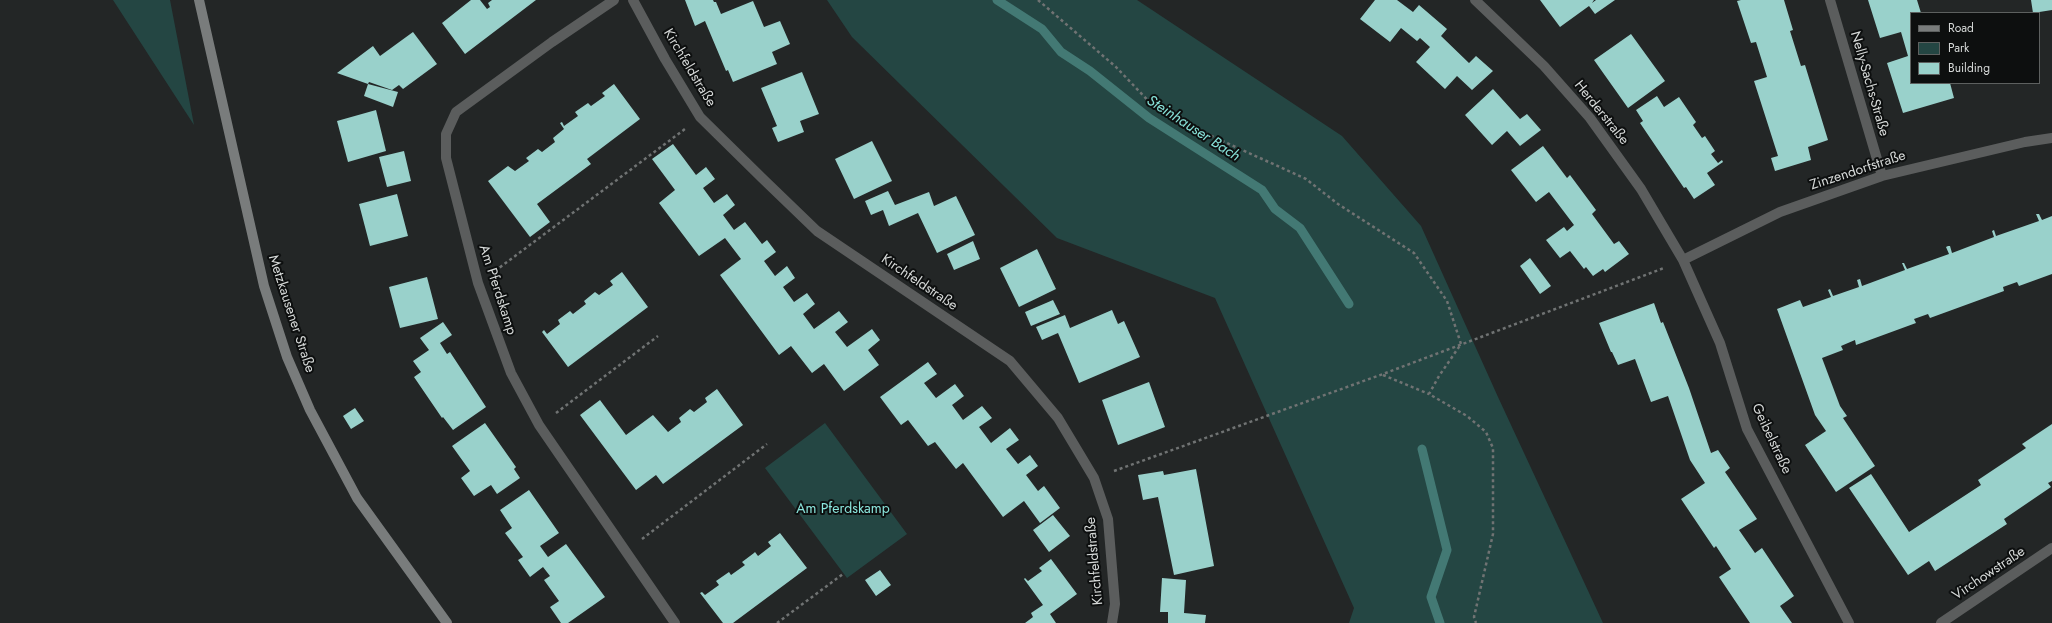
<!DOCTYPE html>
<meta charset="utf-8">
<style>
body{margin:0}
#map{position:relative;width:2052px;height:623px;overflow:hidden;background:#232626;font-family:Jost,sans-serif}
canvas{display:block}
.legend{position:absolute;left:1910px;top:12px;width:130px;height:72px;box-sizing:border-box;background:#0d0f0f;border:1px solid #5d605f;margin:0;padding:5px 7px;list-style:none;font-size:12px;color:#d6d9d8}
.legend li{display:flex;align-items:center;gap:8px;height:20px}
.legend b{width:20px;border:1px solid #5d605f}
</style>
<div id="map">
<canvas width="2052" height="623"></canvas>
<ul class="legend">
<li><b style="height:5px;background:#797c7c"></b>Road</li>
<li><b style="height:11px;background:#244643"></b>Park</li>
<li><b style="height:11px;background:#99d1cb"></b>Building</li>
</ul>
</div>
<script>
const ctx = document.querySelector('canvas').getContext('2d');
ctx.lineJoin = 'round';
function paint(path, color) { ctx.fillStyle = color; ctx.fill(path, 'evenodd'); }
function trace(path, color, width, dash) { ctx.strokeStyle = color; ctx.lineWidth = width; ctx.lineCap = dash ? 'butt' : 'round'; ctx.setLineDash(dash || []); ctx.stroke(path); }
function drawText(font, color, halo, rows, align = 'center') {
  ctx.font = font + ' Jost,sans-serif'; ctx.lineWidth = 4; ctx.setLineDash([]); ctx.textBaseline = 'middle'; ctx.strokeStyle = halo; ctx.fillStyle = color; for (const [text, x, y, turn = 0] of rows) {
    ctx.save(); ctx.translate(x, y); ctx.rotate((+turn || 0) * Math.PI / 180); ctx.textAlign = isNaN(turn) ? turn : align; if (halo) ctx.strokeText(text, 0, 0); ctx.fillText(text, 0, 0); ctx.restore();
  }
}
paint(new Path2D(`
 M113 0H170L194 125Z
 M827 0H1137L1342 136 1421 226 1498 397 1603 623H1349L1354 608 1215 298 1057 238 852 37Z
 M825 423 907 534 847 578 765 468Z`), '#244643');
trace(new Path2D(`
 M997 0 1042 29 1061 52 1090 71 1149 118 1262 190 1275 209 1300 228 1349 304
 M1422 449 1447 550 1431 597 1440 623`), '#437974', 9);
paint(new Path2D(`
 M471 0H480L487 9 490 7 488 3 492 0H536L465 54 442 23Z
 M685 0H713L714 2H716L721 14 753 1 764 27 780 21 790 44 772 52 777 64 733 82 728 70 726 71 705 21 695 26Z
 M1375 0H1397L1413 12 1419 5 1447 29 1441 36 1469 63 1476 56 1493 71 1472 90 1457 76 1445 89 1416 62 1430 47 1420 38 1417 41 1401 28 1390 42 1360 19Z
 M1540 0H1594L1592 3 1596 0H1615L1595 14 1589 6 1560 27Z
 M1741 0H1784L1793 30 1790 31 1801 66 1805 65 1828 140 1808 147 1811 160 1775 171 1771 158 1778 156 1754 81 1767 77 1756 42 1751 43 1737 1Z
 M1868 0H1917L1921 13H1911V83H1950L1954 98 1903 113 1887 63 1908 56 1901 32 1880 38Z
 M2031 0H2052V10L2033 13Z
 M413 32 437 64 403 89 399 85 392 90 369 82 368 84 337 73 373 46 380 56Z
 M1631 34 1665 81 1628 108 1594 60Z
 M802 72 819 114 800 121 804 132 778 142 772 128 777 126 761 88Z
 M368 84 398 92 393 107 364 96Z
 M614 84 640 119 587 159 591 164 537 204 550 222 530 237 488 181 508 166 515 171 529 161 526 158 538 149 542 152 555 142 553 138 564 129 560 123 562 122 564 126 578 116 575 112 588 103 591 106 605 96 602 93Z
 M1493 89 1520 119 1527 114 1541 130 1520 146 1507 131 1492 145 1465 115Z
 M1657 96 1664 107 1679 97 1696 122 1693 125 1702 138 1705 136 1715 151 1711 154 1718 163 1722 160 1723 162 1707 173 1715 185 1694 199 1686 187 1684 188 1640 123 1643 121 1636 110Z
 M376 110 386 151 348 162 337 121Z
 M872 141 892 181 854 199 835 159Z
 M673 144 696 175 706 167 715 179 703 188 714 203 727 194 735 205 723 215 734 230 745 222 762 244 767 240 776 252 764 261 775 276 787 266 795 278 783 287 794 302 807 293 815 304 803 314 814 329 839 311 848 322 835 332 847 347 872 329 880 340 868 350 879 365 844 391 824 364 812 373 791 346 779 355 720 275 741 259 725 238 699 256 659 203 675 190 652 159Z
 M1543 146 1567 178 1570 175 1596 210 1592 214 1614 244 1619 241 1629 254 1605 272 1603 269 1593 276 1586 267 1584 269 1570 251 1560 258 1546 240 1564 227 1567 231 1574 225 1549 192 1536 202 1511 170Z
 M404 151 411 181 387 187 379 157Z
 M888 191 895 205 929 192 934 206 956 196 975 235 937 253 918 213 889 226 883 210 871 215 865 201Z
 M397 194 408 236 370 246 359 204Z
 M2036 214H2039L2042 220 2052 216V274L2019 286 2017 282 2003 287 2004 291 1930 318 1928 314 1914 319 1916 323 1856 345 1855 340 1841 346 1843 350 1822 358 1840 406 1847 416 1843 418 1875 466 1836 492 1805 445 1826 431 1815 415 1777 309 1800 300 1803 307 1831 297 1828 290 1830 289 1833 296 1859 287 1857 280 1860 279 1862 286 1905 270 1902 263H1904L1907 269 1949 254 1946 247 1948 246H1950L1952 253 1994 237 1992 231 1994 230 1996 236 2039 221Z
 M973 241 980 259 954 270 947 254Z
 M1037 249 1056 289 1019 307 1000 268Z
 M1530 258 1551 286 1540 294 1520 266Z
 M622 272 648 307 568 367 542 332 544 330 547 334 560 324 558 320 570 311 573 314 586 304 584 301 595 292 599 295 613 285 610 281Z
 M427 277 438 319 400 328 389 287Z
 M1053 300 1060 314 1031 326 1025 312Z
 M1654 303 1661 323 1663 322 1689 388 1711 453 1718 450 1730 468 1725 472 1757 519 1739 530 1755 553 1762 548 1794 596 1780 606 1792 623H1750L1719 577 1731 569 1716 546 1714 548 1681 499 1705 483 1690 460 1668 396 1651 402 1635 359 1618 365 1612 352H1611L1599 323Z
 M1112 310 1118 324 1124 321 1140 357 1079 383 1058 333 1042 340 1036 327 1065 315 1070 328Z
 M443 322 452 335 440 343 447 354 450 352 486 407 453 430 443 417 442 418 414 377 421 372 413 361 429 350 420 338Z
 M928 362 937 374 924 383 936 398 955 384 964 396 952 405 963 420 982 406 992 418 979 427 991 443 1010 428 1019 440 1006 449 1018 464 1030 455 1038 466 1026 475 1038 491 1044 486 1060 508 1040 523 1024 501 1003 517 963 463 956 469 935 442 928 446 908 420 901 425 880 397Z
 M1149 382 1165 427 1118 445 1102 400Z
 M717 389 743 425 663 484 656 475 636 490 580 415 600 400 626 435 653 415 668 432 681 422 679 418 690 409 694 412 707 402 705 398Z
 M355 408 364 421 351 429 343 416Z
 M485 423 516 467 514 469 520 478 497 494 491 485 474 496 461 478 470 471 452 446Z
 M2052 424V481L2048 483 2051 487 2004 519 2007 524 1935 571 1929 561 1908 575 1849 488 1871 474 1909 532 1981 485 1978 480 2026 448 2022 444Z
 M1196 469 1214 566 1174 575 1158 497 1143 500 1138 475 1163 471 1164 475Z
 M529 490 559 533 540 546 548 557 566 544 605 597 568 623H561L550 607 559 601 544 580 550 576 543 567 530 577 518 560 523 557 505 533 512 528 500 510Z
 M1053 515 1070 536 1049 552 1033 530Z
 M780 533 807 568 733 623H723L700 593 702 592 705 595 719 585 716 581 729 572 731 575 745 565 742 562 754 553 755 552 758 556 771 546 768 542Z
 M1051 559 1077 594 1050 614 1056 623H1025L1033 617 1031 613 1043 605 1024 579 1025 578 1028 581 1042 571 1039 568Z
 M880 570 891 585 876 596 865 580Z
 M1162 578 1186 580 1184 613 1206 615 1205 623H1168V612H1160Z`), '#99d1cb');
trace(new Path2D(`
 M1038 0 1116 67 1159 112 1306 179 1338 204 1414 253 1447 301 1461 344 1439 376 1429 394 1467 416 1486 432 1493 448V534L1474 617 1476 623
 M495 271 685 129
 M1383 375 1429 394
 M556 413 658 336
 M1114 471 1383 374 1664 268
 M642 539 767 444
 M777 623 843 574`), '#707373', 2.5, [3, 3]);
trace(new Path2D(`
 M614 0 552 42 456 112 446 134V158L478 283 511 373 539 425 675 623
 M633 0 665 59 700 117 762 178 817 231 1010 361 1058 418 1094 478 1108 519 1115 604 1112 623
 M1475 0 1544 66 1590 118 1641 189 1683 260 1720 343 1747 429 1849 623
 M1830 0 1882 176
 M1683 260 1780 212 1882 176 2025 142 2052 138
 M1941 623 2052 548`), '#5b5d5d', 10);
trace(new Path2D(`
 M199 0 264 286 287 357 310 410 357 498 447 623`), '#797c7c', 10);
drawText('14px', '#d6d9d8', '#0d0f0f', [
 ["Kirchfeldstraße",689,68,59],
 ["Nelly-Sachs-Straße",1869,84,74],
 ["Herderstraße",1601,113,51],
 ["Zinzendorfstraße",1858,171,-18],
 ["Kirchfeldstraße",919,283,34],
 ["Am Pferdskamp",497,290,72],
 ["Metzkausener Straße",291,314,72],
 ["Geibelstraße",1771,439,65],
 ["Kirchfeldstraße",1095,561,-95],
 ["Virchowstraße",1989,574,-34]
]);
drawText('14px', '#8be6dd', '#0d0f0f', [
 ["Am Pferdskamp",843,510]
]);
drawText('italic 15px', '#88e3da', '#0d0f0f', [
 ["Steinhauser Bach",1193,129,33]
]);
</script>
